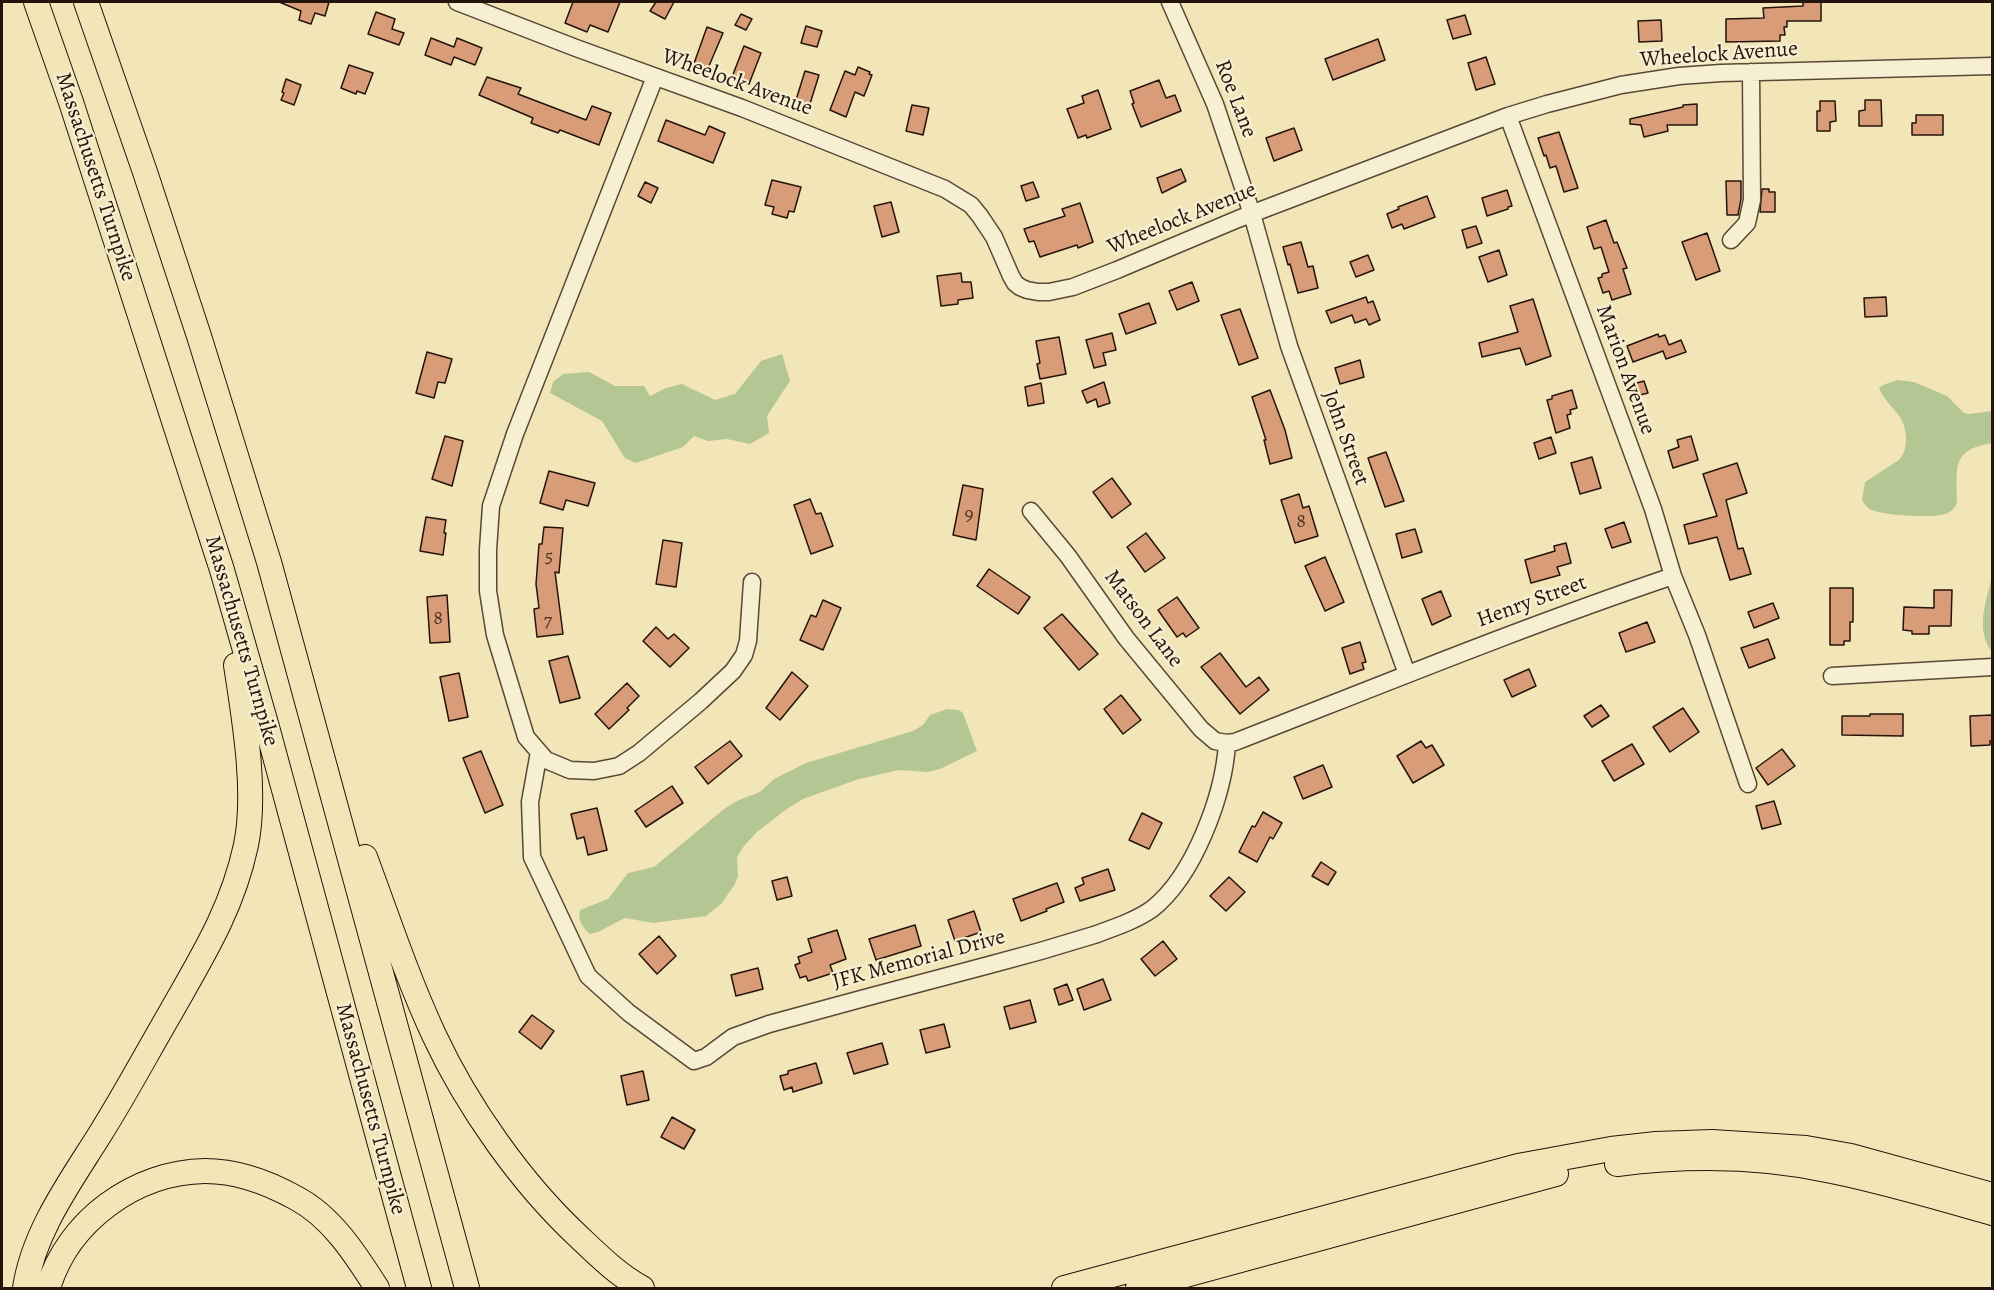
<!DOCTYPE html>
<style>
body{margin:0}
#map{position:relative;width:1994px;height:1290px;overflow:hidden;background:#f2e6b9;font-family:Alegreya,serif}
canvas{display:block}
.frame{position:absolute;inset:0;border:3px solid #25140b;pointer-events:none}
</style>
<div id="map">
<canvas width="1994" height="1290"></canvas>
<div class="frame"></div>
</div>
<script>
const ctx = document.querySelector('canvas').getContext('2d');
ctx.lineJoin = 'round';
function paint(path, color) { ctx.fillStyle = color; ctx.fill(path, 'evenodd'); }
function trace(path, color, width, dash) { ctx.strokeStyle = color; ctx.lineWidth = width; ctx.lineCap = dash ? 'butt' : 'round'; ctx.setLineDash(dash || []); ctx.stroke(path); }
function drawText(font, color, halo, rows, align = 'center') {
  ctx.font = font + ' Alegreya,serif'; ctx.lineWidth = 4.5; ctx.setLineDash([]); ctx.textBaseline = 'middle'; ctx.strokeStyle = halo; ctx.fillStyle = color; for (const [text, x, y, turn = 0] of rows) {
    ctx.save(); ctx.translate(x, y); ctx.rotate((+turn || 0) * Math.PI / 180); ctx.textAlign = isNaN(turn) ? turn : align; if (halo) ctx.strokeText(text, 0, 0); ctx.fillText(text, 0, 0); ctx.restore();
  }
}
paint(new Path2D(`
 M782 354 790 381 767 416 769 433 750 444 727 439 708 441 694 436 683 447 636 463 625 458 602 421 550 393 553 382 563 374 589 372 615 386H644L650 396 666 388 682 384 715 400 735 394 761 361Z
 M1897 380 1914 382 1947 396 1964 413 1969 414 1992 411V443C1951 450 1957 467 1957 502 1955 507 1953 510 1948 513 1936 519 1880 516 1868 508 1866 506 1864 503 1862 500L1865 482 1899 460C1905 453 1906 446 1906 437 1905 412 1887 408 1879 388L1883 385Z
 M1992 577V652C1975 630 1986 601 1992 577Z
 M947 709 959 710 963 713 977 751 940 769 928 772 899 770 859 779 803 799 788 808 757 832 744 846 737 857 738 876 735 884 721 904 706 916 653 923 625 918 598 932 590 934C583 928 577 920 580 910L608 899 628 873 654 867 724 809 739 800 760 792 774 779 806 763 913 731 923 725 930 715Z`), '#b4c694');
const building = new Path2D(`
 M279 2H329L325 16 315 13 311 24 299 20 301 11Z
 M573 2H620L608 32 590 25 587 32 565 23Z
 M656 2H674L665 19 650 11Z
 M1803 2H1821V21H1787V27H1784L1785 35H1780V41L1726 42V19L1764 18 1763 8 1803 6Z
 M376 12 395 19 392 29 404 33 399 45 368 34Z
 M741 14 752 19 746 30 735 25Z
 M1465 15 1471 34 1453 39 1447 20Z
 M1661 20 1662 41 1639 42 1638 21Z
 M806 26 822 31 817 47 801 43Z
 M707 27 723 33 706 73 692 69Z
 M431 38 454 47 457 38 482 48 475 65 454 57 451 65 425 55Z
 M1378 39 1385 60 1333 80 1325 59Z
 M744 46 761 53 749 84 732 77Z
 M1486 57 1495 84 1476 90 1468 63Z
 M349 65 373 73 365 94 357 91 356 94 341 88Z
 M858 67 870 72 869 74 872 75 864 96 855 92 846 117 830 110 845 71 855 75Z
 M805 71 819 75 809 107 797 104 798 100H796Z
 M487 77 521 88 518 94 586 120 592 106 611 113 599 145 560 130 558 133 531 123 533 118 479 95Z
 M286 79 301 85 294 105 281 100 284 93 282 92Z
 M1159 80 1166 98 1175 95 1181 111 1141 127 1132 104 1134 103 1130 91Z
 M1098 90 1111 129 1087 138 1086 135 1078 138 1067 109 1084 103 1082 96Z
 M1865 100H1881L1882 126H1859V111L1865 110Z
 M1820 101H1835L1836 121 1830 122V131H1817V111H1820Z
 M1697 104V125H1667L1668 131 1644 137 1641 125 1630 124V119L1683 107V105Z
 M912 105 929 108 923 135 906 131Z
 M1916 115H1943V135H1912V123H1916Z
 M666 120 705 135 709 126 725 133 713 163 658 141Z
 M1294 128 1302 150 1274 161 1266 138Z
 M1559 132 1578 188 1564 192 1556 166 1550 168 1546 155 1544 156 1538 138Z
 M1181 169 1186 181 1162 193 1157 178Z
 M772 180 801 187 794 212 789 211 787 218 772 214 774 207 765 205Z
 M1726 181H1741V199L1738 215H1727Z
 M645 182 658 188 651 203 638 196Z
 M1033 182 1039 197 1026 201 1021 186Z
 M1762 189H1769V192H1775V212H1760Z
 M1507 190 1512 206 1508 207V209L1487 216 1482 198Z
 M1427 196 1435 217 1404 229 1402 224 1392 228 1387 214 1399 209 1398 207Z
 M891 202 899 232 882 237 874 206Z
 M1080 203 1093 242 1078 248 1077 245 1040 257 1034 241 1029 242 1024 229 1065 216 1062 209Z
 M1606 220 1614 243 1617 242 1627 268 1623 269 1631 294 1612 300 1609 291 1603 293 1598 278 1602 277V274L1609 272 1601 247 1594 249 1587 227Z
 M1476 226 1482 243 1467 248 1462 230Z
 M1707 233 1720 271 1696 280 1682 242Z
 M1301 242 1308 267 1313 266 1318 288 1298 293 1290 264 1288 265 1283 247Z
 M1499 250 1507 275 1488 282 1479 257Z
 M1368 255 1374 270 1356 277 1350 262Z
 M961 273 962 282H971L973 298 958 300V304L941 306 937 276Z
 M1192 282 1199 301 1177 310 1169 291Z
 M1366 297 1368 303 1373 301 1380 320 1369 325 1366 319 1355 323 1352 315 1331 323 1326 311Z
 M1886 297 1887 316 1865 317 1864 298Z
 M1533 299 1551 356 1526 365 1520 348 1482 357 1479 343 1518 332 1510 306Z
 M1149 303 1156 323 1126 334 1119 314Z
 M1240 309 1258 358 1239 365 1221 315Z
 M1112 333 1116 350 1103 353 1106 365 1094 368 1086 340Z
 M1658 334 1659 337 1665 335 1669 345 1681 340 1686 352 1666 359 1663 351 1633 362 1627 346Z
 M1059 337 1066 374 1040 379 1037 364 1040 363 1036 341Z
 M427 352 452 359 445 383 438 382 434 398 416 393Z
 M1360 360 1364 377 1340 384 1335 368Z
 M1644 381 1648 393 1636 396 1633 384Z
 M1104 382 1110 403 1098 407 1096 399 1087 403 1082 391Z
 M1041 383 1044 403 1028 406 1025 387Z
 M1270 390 1285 430 1292 458 1270 464 1264 440H1266L1252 397Z
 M1572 390 1577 408 1570 410 1571 414 1567 415 1570 428 1556 433 1547 400 1552 399V396Z
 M445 436 463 441 452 486 432 479Z
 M1691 436 1698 460 1673 468 1668 451 1679 447 1677 440Z
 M1551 437 1556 453 1539 459 1534 443Z
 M1386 452 1404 501 1385 507 1368 458Z
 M1592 457 1601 488 1580 494 1571 463Z
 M1737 463 1747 493 1726 500 1738 549 1743 548 1751 574 1730 580 1717 537 1689 544 1684 525 1717 516 1703 474Z
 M549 471 595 483 588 506 566 500 563 510 540 503Z
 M1112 478 1131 504 1112 518 1093 492Z
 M963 485 983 489 976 540 953 535Z
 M1299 494 1303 508 1309 506 1318 536 1295 543 1281 500Z
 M810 499 816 514 821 513 833 546 811 554 794 505Z
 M426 517 446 520 444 533H446L443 555 420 551Z
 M1624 522 1631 542 1612 548 1605 529Z
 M544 527 563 528 559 573 555 572 563 634 537 637 534 609 539 608 536 584 539 544H542Z
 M1415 529 1422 552 1402 558 1396 534Z
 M1146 533 1165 558 1145 572 1127 547Z
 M663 540 682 543 676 587 656 584Z
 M1566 543 1571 563 1557 567 1560 575 1531 583 1525 560 1555 551 1554 546Z
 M1325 557 1344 602 1325 611 1305 566Z
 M989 569 1030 597 1018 614 977 586Z
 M1830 588H1853V622H1850V641H1844V645H1830Z
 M1934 590H1952L1951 626H1929V634H1912V631L1903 630 1904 607 1934 608Z
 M1441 591 1451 616 1432 625 1422 599Z
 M447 595 450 642 430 643 427 597Z
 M1177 597 1199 628 1186 637 1183 633 1177 637 1158 610Z
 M823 600 841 608 823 650 800 640 811 615 816 617Z
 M1773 603 1779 618 1754 628 1748 612Z
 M1062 614 1098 654 1079 670 1044 628Z
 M1647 622 1655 642 1626 652 1619 633Z
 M656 627 668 639 674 634 689 648 670 667 643 641Z
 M1768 639 1775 658 1749 668 1741 648Z
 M1360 642 1366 662 1362 663 1364 669 1350 674 1342 648Z
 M1220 653 1246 687 1259 677 1269 690 1240 714 1201 667Z
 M568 656 580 698 560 703 549 661Z
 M1529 669 1536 686 1512 697 1504 680Z
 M792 672 808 686 780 720 766 708Z
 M459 673 468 717 449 721 440 677Z
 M627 683 639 696 627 708 629 710 609 729 595 714Z
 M1121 695 1141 720 1123 734 1104 709Z
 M1601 705 1609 716 1592 727 1584 716Z
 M1683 708 1699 732 1670 752 1653 727Z
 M1870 714H1903V736L1842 735V716H1870Z
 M1992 715V741H1990V745L1971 746 1970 716Z
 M730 741 742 756 708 784 695 767Z
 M1421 741 1426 748 1432 745 1444 765 1413 783 1397 756Z
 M1632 744 1644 764 1614 781 1602 761Z
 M1782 749 1795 766 1768 785 1756 768Z
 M481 751 503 805 485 813 463 758Z
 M1323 765 1332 787 1303 799 1294 777Z
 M672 786 683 803 646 827 635 811Z
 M1774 801 1781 824 1762 829 1756 806Z
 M597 808 607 850 588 855 584 837 577 839 571 814Z
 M1263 812 1282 823 1273 839 1270 837 1257 862 1239 852 1252 826 1255 827Z
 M1142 813 1162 823 1149 849 1129 840Z
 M1321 862 1336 872 1328 885 1312 876Z
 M1108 869 1115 890 1080 901 1075 888 1084 884 1082 878Z
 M787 877 792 896 777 900 772 881Z
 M1229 877 1245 892 1226 911 1210 896Z
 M1057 883 1064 902 1046 909 1047 911 1021 921 1013 899Z
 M974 911 981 932 955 941 948 920Z
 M915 925 921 946 876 960 869 939Z
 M837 930 846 959 830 965 833 973 808 981 806 976 800 978 795 965 800 963 798 957 812 952 808 939Z
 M659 936 676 956 657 974 639 954Z
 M1163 941 1177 959 1155 976 1141 959Z
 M758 968 763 989 736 996 731 975Z
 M1103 979 1111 1000 1084 1010 1077 989Z
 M1067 984 1073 1000 1059 1005 1054 989Z
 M1030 1000 1036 1022 1010 1029 1004 1007Z
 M532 1015 554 1031 541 1049 519 1032Z
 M944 1024 950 1047 926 1053 920 1030Z
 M882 1043 888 1064 854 1074 847 1053Z
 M816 1063 822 1083 793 1092 792 1087 784 1090 780 1076 788 1074V1071Z
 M643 1071 649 1100 627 1105 621 1076Z
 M672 1117 695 1130 684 1149 661 1137Z`);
paint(building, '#d99c79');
trace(building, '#25140b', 1.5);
const minor = new Path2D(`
 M457 2 576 48 742 108 945 189 971 205 980 216 994 237 1011 276 1015 283 1020 287 1027 290 1038 292H1049L1073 287 1117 270 1238 219 1508 116 1547 104 1621 85 1679 76 1721 73 1992 66
 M1170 2 1215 104 1252 214 1289 346 1407 674
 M655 77 515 434 491 506 488 550V591L495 635 526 737 546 760 570 770 594 771 619 766 639 753 701 701 733 671 744 655 748 641 752 582
 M1508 116 1653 509 1673 576 1697 635 1748 784
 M1731 240 1747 223 1752 200 1751 72
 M1031 511 1068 556 1126 638 1201 729 1215 741 1227 743
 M1832 676 1992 667
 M539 752 530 802 532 857 588 976 629 1013 694 1061 706 1057 733 1037 769 1024C842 1004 916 984 989 965 1024 956 1059 946 1094 935 1113 928 1135 921 1152 909 1194 876 1224 795 1227 743L1235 742C1381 685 1525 626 1673 576`);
const highway = new Path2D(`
 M36 2 71 102 222 570 267 727 419 1288
 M86 2 145 172 199 336 269 562 467 1288
 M365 857C387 916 407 977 434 1035 467 1106 521 1183 579 1237 598 1255 618 1275 642 1288
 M1617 1164C1687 1155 1763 1156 1832 1171 1886 1182 1940 1198 1992 1213
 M25 1288C34 1230 71 1181 102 1131 125 1094 146 1055 168 1017 200 960 232 911 246 845 257 792 244 718 236 665
 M48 1288C68 1221 135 1172 205 1171 236 1171 269 1183 296 1198 332 1217 356 1255 377 1288
 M1064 1288 1518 1166 1611 1149 1656 1144 1712 1142 1806 1148 1851 1156 1992 1195
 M1138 1288 1556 1174`);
trace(minor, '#584836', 19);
trace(highway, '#25140b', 26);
trace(minor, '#f7efd2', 16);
trace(highway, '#f2e6b9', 24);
drawText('20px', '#523626', null, [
 ["9",969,515],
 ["8",1301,522],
 ["5",549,557],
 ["8",438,619],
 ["7",548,621]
]);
drawText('22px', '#25140b', '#f7efd2', [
 ["Wheelock Avenue",1719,55,-4],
 ["Wheelock Avenue",737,83,20],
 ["Roe Lane",1235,99,69],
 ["Massachusetts Turnpike",95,177,72],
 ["Wheelock Avenue",1182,219,-22],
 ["Marion Avenue",1625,370,70],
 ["John Street",1345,438,70],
 ["Henry Street",1532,602,-20],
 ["Matson Lane",1143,619,53],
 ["Massachusetts Turnpike",241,641,74],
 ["JFK Memorial Drive",919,960,-15],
 ["Massachusetts Turnpike",370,1109,75]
]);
</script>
